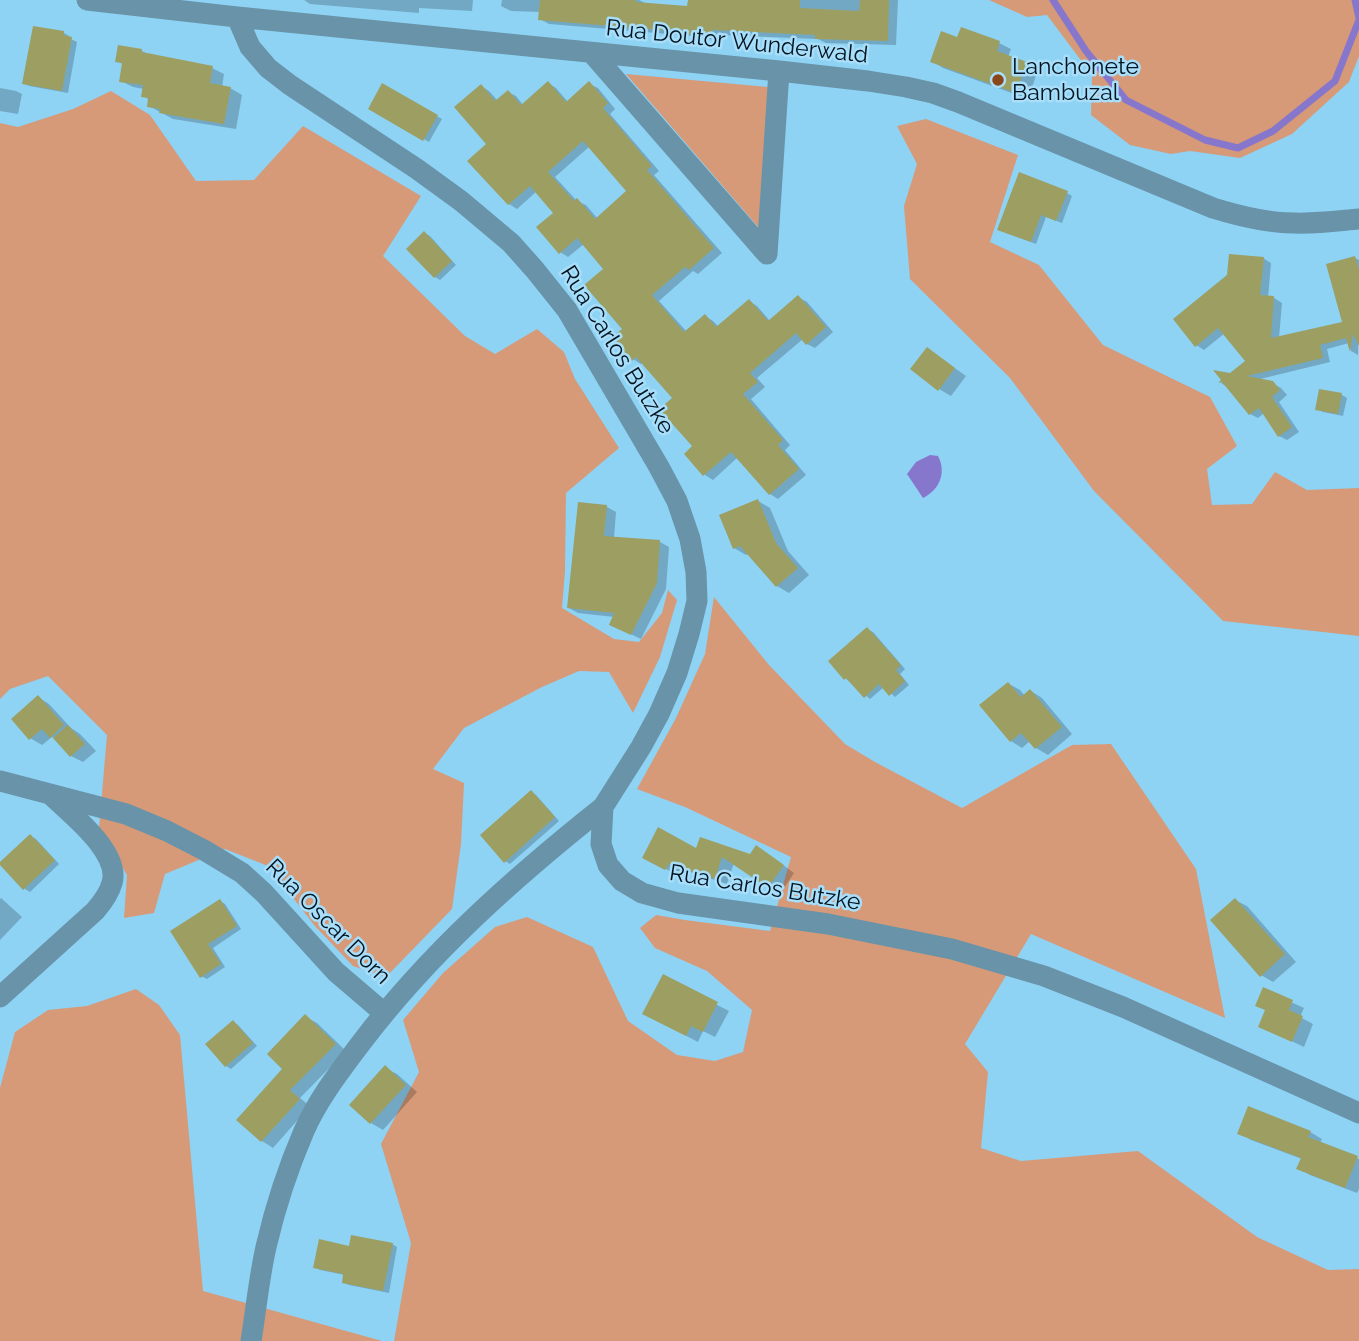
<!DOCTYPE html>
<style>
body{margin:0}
canvas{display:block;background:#8ed2f4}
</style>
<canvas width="1359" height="1341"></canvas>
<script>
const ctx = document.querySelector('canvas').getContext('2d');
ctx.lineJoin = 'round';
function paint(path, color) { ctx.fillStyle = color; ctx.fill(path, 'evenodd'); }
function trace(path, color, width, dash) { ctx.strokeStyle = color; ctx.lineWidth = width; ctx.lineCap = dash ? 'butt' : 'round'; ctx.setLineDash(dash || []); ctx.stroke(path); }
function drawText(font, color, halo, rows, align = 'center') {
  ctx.font = font + ' Raleway,sans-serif'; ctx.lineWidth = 5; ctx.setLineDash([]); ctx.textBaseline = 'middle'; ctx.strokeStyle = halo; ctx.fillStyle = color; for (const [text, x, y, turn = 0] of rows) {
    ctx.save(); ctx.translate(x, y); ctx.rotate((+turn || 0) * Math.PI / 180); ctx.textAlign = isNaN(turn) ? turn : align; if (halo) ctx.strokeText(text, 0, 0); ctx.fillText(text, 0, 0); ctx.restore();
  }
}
paint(new Path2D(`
 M989 0H1359V56L1349 82 1292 134 1240 158 1190 151 1171 154 1130 145 1091 115 1092 75 1047 15 1027 17Z
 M626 74 768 87 759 228Z
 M111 91 150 115 196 181 254 180 303 126 421 196 383 256 465 336 495 354 537 329 564 352 575 379 619 448 566 493 565 571 562 608 614 639 639 642 662 613 668 590 677 600 660 657 633 713 609 672 579 671 542 687 464 728 433 769 464 783 461 844 452 909 386 977 353 966 315 926 268 866 225 849 165 874 154 913 124 918 127 875 99 828 107 735 48 676 10 689 0 699V123L18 127 73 109Z
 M926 119 1018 155 990 242 1039 265 1103 345 1210 397 1237 446 1207 469 1212 505 1252 504 1275 472 1307 490 1359 488V636L1223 621 1094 491 1010 378 910 279 904 206 917 164 897 126Z
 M714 597 769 665 845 744 875 762 962 808 1072 745 1111 744 1196 869 1225 1018 1031 934 965 1044 988 1072 981 1148 1021 1161 1138 1151 1257 1237 1328 1270 1359 1269V1341H394L411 1243 381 1144 419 1072 403 1020 443 973 495 927 527 917 593 947 628 1021 677 1055 715 1061 743 1052 752 1010 707 971 655 948 640 928 656 915 685 920 770 931 791 857 685 807 637 789 676 718 705 654Z
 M136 989 159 1005 180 1035 203 1291 382 1341H0V1088L15 1032 48 1010 87 1006Z`), '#d69a79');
paint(new Path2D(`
 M930 455 938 456C947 473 939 490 923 498L907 474 916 462Z`), '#8677cc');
paint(new Path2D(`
 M304 0H473L472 11 419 8V13L310 4Z
 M502 0H639L645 3 689 8V0H898L896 45 826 43 818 39 721 35 720 40 696 38 692 36 549 24 540 19V12L511 11 501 6Z
 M64 33 69 36V38L77 42 68 93 29 86 24 83Z
 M958 39 999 43 1011 49 1008 57 1026 64 1038 70 1028 99 943 68 932 61Z
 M142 51 149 55 212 68 224 74 222 87 230 88 242 95 236 129 173 119 149 106 150 100 143 96 144 89 133 87 121 81 124 65 117 61Z
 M548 83 556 88 568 102 589 84 598 88 615 109 610 114 659 171 654 175 722 253 698 274 693 271 659 301 687 332 705 316 713 321 719 327 749 301 757 306 770 321 798 297 807 302 833 332 815 348 807 344 803 339 757 378 765 387 751 399 790 445 785 450 806 475 778 499 770 494 738 457 713 480 705 475 686 454 695 446 674 398 643 362 641 364 633 359 605 269 584 244 568 257 560 252 555 213 537 191 517 209 509 204 489 144 481 86 489 91 498 101 508 92 516 96 523 105ZM590 146 629 192 598 219 586 205 577 201 555 177Z
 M383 86 442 119 429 142 370 108Z
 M0 88 16 91 22 94 18 114 0 111Z
 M1067 193 1072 196 1062 223 1046 217 1036 244 1004 232Z
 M424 233 430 236 456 265 440 280 435 277Z
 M1263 258 1271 263 1268 298H1274L1282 303 1279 338 1344 323 1355 258 1359 260 1358 355 1351 351 1349 343 1327 349 1330 362 1256 380 1272 383 1281 388 1287 395 1279 402 1299 432 1287 440 1279 436 1264 413 1258 418 1250 414 1227 387 1221 383 1248 361 1225 333 1204 350 1196 345Z
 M928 349 966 376 951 396 939 389Z
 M1342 395 1347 398 1343 416 1323 412 1317 409Z
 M758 501 770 508 788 551 809 575 789 593 777 586 749 553 746 555 734 548Z
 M580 504 607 507 616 512 614 538 660 542 669 547 666 589 641 639 620 629 614 617 578 613 569 608Z
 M867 629 873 632 905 669 900 674 909 685 895 697 884 687 870 699 845 678Z
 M1009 684 1020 690 1025 696 1031 691 1042 698 1072 734 1048 755 1036 748 1030 741 1022 748 1011 741Z
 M38 697 49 704 71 728 80 734 96 751 83 762 71 756 57 740 52 737 42 745 30 738Z
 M531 792 536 795 559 821 510 864 505 861Z
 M30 836 36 839 59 864 30 892 25 889 1 864Z
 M697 850 750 856 768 854 794 873 780 894 734 863 727 884 681 869 677 875 644 857Z
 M1 898 22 917 0 940V899Z
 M1235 900 1247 906 1296 962 1273 982 1261 975Z
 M220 901 225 904 241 929 213 948 225 967 207 979 201 976 172 932Z
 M663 977 729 1011 715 1037 703 1031 698 1042 656 1020Z
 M1264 990 1304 1008 1300 1017 1313 1024 1304 1047 1260 1026 1267 1010Z
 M306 1017 317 1023 346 1051 300 1098 310 1106 273 1148 262 1141 284 1069Z
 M233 1022 238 1025 257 1046 231 1069 226 1066Z
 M385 1068 397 1074 417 1092 383 1130 371 1123Z
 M1310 1132 1322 1139 1320 1143 1359 1159V1189L1357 1193 1310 1175 1298 1168 1302 1159 1251 1140 1240 1133Z
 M392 1244 397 1247 389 1293 349 1285 343 1282 345 1275 320 1270 315 1267 351 1248Z`), '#0003');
trace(new Path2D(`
 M1053 0 1086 51 1126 100 1205 140 1238 148 1273 131 1335 81 1359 20
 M1355 0 1359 18`), '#8677cc', 7);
paint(new Path2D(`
 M540 0H636V2L687 6 688 0H800V8L859 11 860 0H889L888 41 815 39V35L712 30V36L685 34V32L538 20Z
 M33 26 64 31V35L72 37 62 91 22 84Z
 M961 27 1000 41 997 51 1027 62 1016 93 930 62 941 31 957 37Z
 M118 45 142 49V52L213 66 210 83 231 87 224 124 159 113 160 109 147 107 148 98 141 97 143 85 119 82 122 63 115 62Z
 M548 81 566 102 589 81 608 103 603 108 652 166 647 170 714 248 689 270 685 267 652 295 684 332 705 314 716 327 749 299 768 321 798 295 826 327 806 345 796 333 750 373 758 382 743 394 783 440 778 445 799 469 769 495 731 452 703 476 684 454 692 446 659 409 672 398 636 357 632 361 612 337 622 329 584 285 603 269 577 238 559 254 536 227 553 213 530 186 508 205 467 161 486 144 454 107 481 84 495 101 508 90 521 105ZM583 141 626 191 595 219 577 198 574 201 548 172Z
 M382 83 438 115 423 141 368 109Z
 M1019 172 1068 191 1056 221 1041 215 1031 242 997 230Z
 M424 231 452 261 434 278 406 249Z
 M1229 254 1264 257 1260 295 1274 296 1271 338 1342 322 1326 264 1355 256 1359 270V346L1353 334 1350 352 1346 338 1320 345 1323 358 1247 376 1273 381 1280 390 1272 397 1292 427 1278 437 1259 408 1249 415 1222 382 1218 383 1221 380 1213 370 1230 373 1245 361 1218 328 1195 347 1173 319 1227 275Z
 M927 347 955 368 938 391 910 369Z
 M1319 389 1342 393 1338 414 1315 410Z
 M758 499 776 543 798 568 776 587 740 546 733 549 719 515Z
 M578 502 607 505 604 536 660 540 657 583 631 635 609 625 614 613 567 608Z
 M867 627 901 665 896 670 905 681 889 696 879 684 864 698 846 678 844 680 828 661Z
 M1008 682 1021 697 1030 689 1062 727 1035 749 1021 733 1010 742 979 705Z
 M38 695 64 725 50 738 42 729 29 740 11 719Z
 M68 725 85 744 70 757 53 738Z
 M531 790 555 817 504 863 480 835Z
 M658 827 696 848 700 837 750 854 756 845 784 865 768 888 722 857 715 879 669 864 665 870 642 858Z
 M30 834 55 860 23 890 0 865V862Z
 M1235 898 1285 954 1260 977 1210 920Z
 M220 899 237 926 208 944 221 964 200 978 170 931Z
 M663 974 718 1002 703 1032 691 1026 686 1036 642 1014Z
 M1263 987 1293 1000 1289 1010 1303 1016 1292 1042 1258 1027 1265 1010 1255 1006Z
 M305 1014 336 1044 290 1090 300 1099 261 1142 236 1120 282 1069 267 1054Z
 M233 1020 253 1043 225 1067 205 1044Z
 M385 1065 406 1085 370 1124 349 1105Z
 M1248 1106 1311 1131 1308 1137 1358 1156 1345 1188 1296 1169 1301 1158 1237 1134Z
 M351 1235 393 1243 383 1291 342 1283 343 1274 313 1268 319 1239 349 1246Z`), '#9c9f61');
trace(new Path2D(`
 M87 0 237 17 779 71 868 81 906 87 933 93 958 102 1213 208C1239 216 1266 223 1294 223 1315 224 1337 221 1359 219
 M237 17 250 47 268 68 290 85 417 169 461 201 511 243 535 270 567 310 659 467 677 501 690 539 696 572 697 601 689 634 677 673 659 714 641 747 603 807 601 844 608 865 622 881 642 893 678 903 828 924 952 949 1044 976 1123 1007 1359 1113
 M592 53 767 254
 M767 254 779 71
 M0 781 126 814 167 831 204 850 242 873 264 893 336 972 384 1013
 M0 997 95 911C102 903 109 894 112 883 121 853 72 815 52 796
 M251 1341C256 1310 259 1278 266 1247 275 1208 288 1168 304 1131 318 1099 340 1071 361 1043 430 952 515 877 603 807`), '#6893a8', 21);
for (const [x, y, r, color] of [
 [998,80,7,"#8a471a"]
]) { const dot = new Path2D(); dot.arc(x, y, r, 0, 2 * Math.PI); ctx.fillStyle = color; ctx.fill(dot); trace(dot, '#a8def9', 2.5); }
drawText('23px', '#001420', '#a8def9', [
 ["Rua Doutor Wunderwald",737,42,6],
 ["Rua Carlos Butzke",617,350,58],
 ["Rua Carlos Butzke",765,888,9],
 ["Rua Oscar Dorn",328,922,45]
]);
drawText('23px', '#001420', '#a8def9', [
 ["Lanchonete",1012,67],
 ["Bambuzal",1012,93]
], 'left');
</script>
